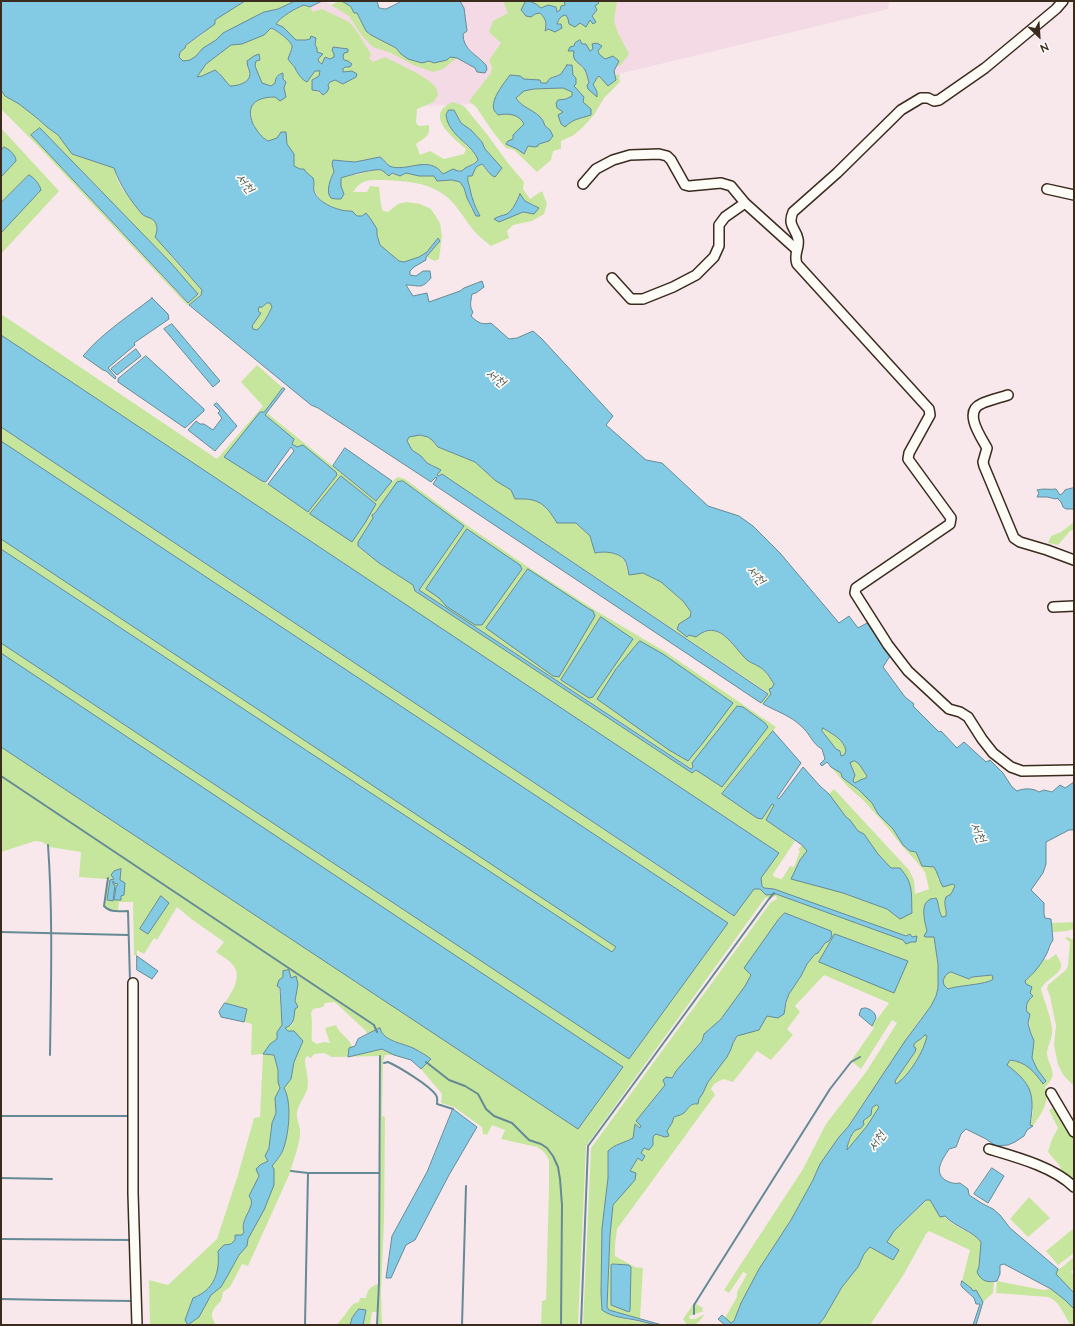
<!DOCTYPE html>
<meta charset="utf-8">
<style>
body{margin:0}
#map{position:relative;width:1075px;height:1326px;overflow:hidden;background:#f8e8ec;font-family:"Architects Daughter",sans-serif}
canvas{display:block}
.frame{position:absolute;inset:0;border:2px solid #3b2a1e;pointer-events:none}
.north{position:absolute;left:1019px;top:16px;width:40px;height:40px;-webkit-text-stroke:3px #fdfcf7;paint-order:stroke;rotate:155deg;font-size:11px;font-weight:700;line-height:16px;text-align:center;color:#3b2a1e}
.north::after{content:'';display:block;margin:auto;width:14px;height:18px;background:#3b2a1e;clip-path:polygon(50% 0,100% 100%,50% 72%,0 100%)}
</style>
<div id="map">
<canvas width="1075" height="1326"></canvas>
<div class="frame"></div>
<div class="north">N</div>
</div>
<script>
const ctx = document.querySelector('canvas').getContext('2d');
ctx.lineJoin = 'round';
function paint(path, color) { ctx.fillStyle = color; ctx.fill(path, 'evenodd'); }
function trace(path, color, width, dash) { ctx.strokeStyle = color; ctx.lineWidth = width; ctx.lineCap = dash ? 'butt' : 'round'; ctx.setLineDash(dash || []); ctx.stroke(path); }
function drawText(font, color, halo, rows, align = 'center') {
  ctx.font = font + ' "Architects Daughter","Poor Story",sans-serif'; ctx.lineWidth = 3.5; ctx.setLineDash([]); ctx.textBaseline = 'middle'; ctx.strokeStyle = halo; ctx.fillStyle = color; for (const [text, x, y, turn = 0] of rows) {
    ctx.save(); ctx.translate(x, y); ctx.rotate((+turn || 0) * Math.PI / 180); ctx.textAlign = isNaN(turn) ? turn : align; if (halo) ctx.strokeText(text, 0, 0); ctx.fillText(text, 0, 0); ctx.restore();
  }
}
paint(new Path2D(`
 M322 1H325L331 5 340 1 345 2 351 7 354 13H357L366 31 371 35 396 48 401 54 408 59 422 63 429 61 434 63 446 60 450 57 457 58 475 68 477 72 485 73 487 69 486 65 476 56 463 42V34L467 31 464 8 460 1H889L888 9 499 103 306 111 206 64 231 45 242 44 264 35 270 28 276 29 292 44V47L288 59 290 63 296 68 297 73 305 81 307 82 315 71H320L319 76 312 80V90L319 91 323 95 327 92 329 88 328 86 330 82 335 80 343 84 356 77 357 74 352 71 343 73V69L345 67H350L352 64 348 61 344 60 343 57 344 53 348 52V49L333 47 332 50 334 54V57L330 59 325 57 322 64 319 62 318 59 322 54 317 52V48L315 45 316 38 311 36 310 39 306 40H296L283 27 276 24 278 21 284 17 290 12 304 5 310 7Z`), '#f4dae5');
paint(new Path2D(`
 M245 1H295L278 9 264 12 256 16 223 33 216 40 203 48 196 56 190 60 183 61 179 57 180 52 185 48 186 45 203 34 215 20Z
 M340 1C348 2 351 7 354 13H357L366 31 371 35 396 48 401 54 429 61 446 60 450 57 457 58 443 69 433 72 413 65 391 53 373 47 362 36 349 16 331 5Z
 M503 1H529L525 2 521 11 526 16 540 13C545 19 547 22 546 30 549 28 553 27 555 25 560 21 558 17 565 15L568 19 580 23 592 16 596 12 595 6 597 1H617L614 21 618 33 629 54 620 66H617L618 61 609 58 605 59 599 54 598 50 593 49 590 52 582 44 580 40 569 51 574 50 575 60 578 64 585 70 589 84 597 92 593 84 599 76 603 79 620 74 619 78 620 82 604 98 594 115 583 127 574 135 561 141V149L553 151 551 160 537 172 514 150 506 148 493 132 476 107 469 101 491 73 492 67 489 60 501 43 489 32 493 21 508 13ZM567 65H572L574 86 584 97 583 102 587 107 583 118 575 119 570 123 563 112 558 109V100L566 99 572 96V92L563 88H544L524 91 516 98C523 109 542 112 545 126L550 130 549 141 539 144 538 146 535 147 528 146 524 154 517 149 506 144 514 139 524 124C518 113 508 113 498 115L493 102 502 85 547 83C549 76 555 78 561 74 563 72 565 68 567 65Z
 M531 1H564L565 5 557 13 556 7 548 5 541 8Z
 M304 5 310 7 313 12 322 9 349 22 356 30 371 54 369 58 373 62 385 57C398 64 429 77 436 88 437 90 437 92 438 95L434 102 417 109 416 123 419 126 429 125V132L426 137 416 144 420 155 430 151 444 159 464 154 466 149C452 137 423 114 453 102L464 106 486 133 508 163 524 182 523 189 530 199 542 191 547 204 544 214 532 221 513 225 507 231 509 238 491 246C486 242 481 238 477 234 465 222 458 204 443 194 426 182 405 181 385 180 370 180 362 178 353 192H367L370 186 379 187 381 205 383 211 388 212 398 204 407 202 420 204 431 209 440 223 442 236 439 259 435 261 426 257 440 241 438 238 427 252 419 257 404 262 399 261 380 245 377 235V229L366 213 362 216H357C344 210 323 208 316 193 313 189 315 183 312 178L294 167V154L287 144 286 138H277L268 141C261 137 257 132 254 125 241 97 267 96 286 97L284 88 286 82 275 83 271 86 262 83 255 66 259 55 247 67C254 80 243 85 230 86L221 77 219 72 197 77 206 64 231 45 242 44 255 38 270 28C274 29 293 42 292 47 292 50 289 55 288 59 290 63 295 66 296 70 299 75 301 79 307 82L315 71H320L319 76 312 80 315 89 323 95 327 92 329 88 328 86 330 82 335 80 343 84 349 80 347 72 343 73V69L345 67 343 57 344 53V48L339 49 336 47 334 57 324 61 322 64 319 62 318 59 322 54 317 52 315 45 310 39 306 40H296L283 27 276 24C280 17 296 8 304 5ZM454 110 461 123 471 130 482 142 485 149 490 155 489 174 482 164C478 166 470 172 468 177 465 181 469 185 470 189 472 199 475 206 480 216L471 208 465 193 464 188 460 182 452 180 446 181 434 176H419L406 173 400 176 377 169 356 175H348L341 178V186L344 194 341 199 332 198 330 179 341 160 355 162 380 157C385 160 386 165 392 167 406 171 431 157 443 174L463 171C467 165 474 165 478 160L477 155 465 144 449 125ZM520 195 525 201 535 205 534 214 523 212 511 217 494 219C498 216 502 216 507 214 513 210 517 201 520 195Z
 M1 90 5 96 19 104 37 118 47 127 58 135 72 154 114 168 117 179 123 190 143 215 151 218 156 223 157 231 170 255 202 290C200 297 195 301 189 305H187L38 146 1 109ZM40 128 170 262 198 294 187 303 31 135Z
 M1 128 59 191 1 254V233L41 189 29 176 1 203V177L16 161 4 147 1 151Z
 M267 303H270L272 307 261 327 257 330 253 329 252 327 261 313 258 311 259 306 262 307Z
 M1 314 217 459 263 406 241 382 257 365 283 388 264 413 225 457 262 481 268 484 308 512 337 475 336 472 303 446 297 448 292 443 294 439 265 415 267 413 376 501C384 493 388 483 398 477L405 479 468 526 525 565 598 612 664 651 776 727 722 794 757 818 761 819 772 804 774 805 766 820 795 841 773 874 774 877 782 879 790 866 794 867 800 851 798 850 802 845 807 851 800 860 843 893 887 909 900 919 911 897V888L900 868H891L878 854 864 834 858 831 850 820 846 817 829 794 834 789 909 870 914 880 915 894 929 889 925 872 915 860 903 847 883 822 863 800 848 787 831 767 841 773 844 779 863 794 872 803 878 814 893 829 903 845 910 851 916 852 926 867H933L937 871 938 880 953 884 955 886 951 894 946 897C943 905 947 908 946 916L942 917 938 906V901L925 923 927 932 926 937H934C937 955 942 981 935 998 932 1007 925 1014 919 1021L848 1127 839 1137 820 1164 813 1180 791 1220 759 1269 741 1303 734 1321 731 1323 725 1318 737 1297V1292L747 1274 743 1272 729 1293 724 1290 803 1169 826 1124 866 1072 897 1023 892 1020 861 1069 851 1061 874 1028 872 1026 889 1003 824 975 795 1006 800 1012 787 1029 793 1035 771 1060 757 1051 733 1082 723 1079 714 1084 711 1089 715 1095 617 1229 615 1245V1256L635 1267 643 1268 640 1319 609 1310 607 1307 610 1235 613 1205 636 1173 630 1171 639 1158 644 1156 641 1153 644 1148 649 1150 653 1145V1137L656 1134 665 1137 669 1136 667 1131 672 1123 674 1117C677 1116 681 1115 684 1113 689 1108 690 1104 698 1104L699 1099 703 1093 708 1082 727 1057 731 1049 733 1043 738 1036 767 1016 778 1018 785 1009 789 994 801 976 807 964 815 954 818 953 825 943 830 941 831 931 785 913 778 920 745 968 751 975C743 991 732 1007 720 1019 713 1027 705 1030 702 1040L654 1098 646 1110 640 1128 635 1124 633 1138C624 1143 615 1144 608 1151V1178L602 1228 601 1293 602 1310C616 1320 637 1320 653 1325H583L591 1148 763 913 771 902 777 899 776 896 765 898 586 1146 578 1325H541L542 1301 546 1300 549 1186V1160L544 1152 537 1147 501 1139 505 1130 492 1125 487 1135 483 1134 482 1127 454 1107 441 1103 442 1094 421 1069 431 1058C425 1055 420 1052 414 1049 404 1043 384 1042 380 1029L367 1034 366 1031 338 1005 334 1002 325 1003 323 1007 313 1009 311 1013C313 1023 311 1032 312 1041L317 1044 324 1042 330 1043 325 1028 336 1025C339 1034 350 1038 352 1047L349 1048V1057L382 1049 394 1055H385L383 1061 382 1116 385 1117 384 1221 381 1293 382 1325H378L379 1284 381 1056 332 1057 324 1053 314 1054 311 1058 307 1056 305 1059C305 1070 310 1079 307 1090 304 1098 298 1104 297 1113 296 1120 301 1126 300 1134 299 1147 293 1160 290 1173L248 1266 242 1264 230 1287 223 1292C222 1296 222 1300 220 1302 212 1310 209 1314 216 1325H188L199 1317 211 1295 221 1287 228 1275 239 1255 247 1246 248 1239 250 1233 264 1210 272 1166 279 1158 284 1147 287 1132 289 1111 284 1088 291 1079 294 1062 298 1052 302 1045 285 1028 293 1024 295 1001 298 984 295 977 291 978 283 972 284 977 279 988 282 1025 277 1032V1039L270 1044 263 1054 274 1055 278 1070V1082L280 1088 275 1105 276 1113 272 1123 269 1148 265 1156 268 1161 260 1165C259 1176 256 1185 253 1196 252 1199 252 1202 251 1205 248 1214 240 1222 244 1232 240 1240 226 1247 218 1251 220 1273 215 1289 193 1298L185 1320 188 1325H140L150 1324 149 1280 168 1285 217 1239 238 1175 254 1118 260 1117 263 1054 251 1055 252 1024 244 1022 247 1009 225 1003C232 992 244 975 231 963 227 959 221 955 216 952L224 942 190 918 177 907 157 940 154 938 144 954 137 950V956L134 955 133 902H119L118 910C113 910 108 910 105 905L109 879 108 878 106 879 79 877 81 852 50 847 42 842 35 841 1 852V747L578 1129 1 653V643L629 1059 728 923 1 441V427L733 916 754 889H760L766 895 776 894 903 940 906 944 912 937 910 934 906 936 774 889 764 888 762 886 761 878 779 853 1 335ZM403 481 464 526 419 590 692 769 737 706 743 707 765 723 767 727 692 773 415 591 413 585 379 563 358 547V542L373 517 372 515ZM613 1264 629 1265 631 1267 630 1310 629 1312Z
 M414 435H421L428 437 432 440 438 447 475 462 496 481 512 490 515 499C538 498 545 503 557 523H575L590 536 593 543 602 551 618 555 624 560 629 575 643 573 661 582 683 601 691 612V617L679 624 689 635 714 630 726 637 749 662 758 665 764 670 774 684 772 688 769 689 771 694 763 704 761 703 768 693 442 474 439 476 433 465 427 463 421 456 412 450 406 441 409 437Z
 M1074 522V529L1070 531 1058 545 1048 543 1051 536 1061 532Z
 M1 539 616 946 612 953 1 549Z
 M823 728C832 734 843 739 846 751L844 755 841 756 840 751 836 749 822 731Z
 M855 761 859 764 867 776 866 778 860 780 855 783 853 781 855 778 850 763Z
 M1074 922V929L1067 931 1053 932 1051 923Z
 M1068 937 1071 939H1074V1086L1064 1076 1058 1065 1054 1045 1056 1026 1050 996 1047 989 1048 985 1066 970 1068 966 1070 942 1065 938Z
 M1056 954C1058 958 1062 963 1061 967 1060 974 1045 980 1041 989 1044 1002 1053 1020 1052 1034 1051 1040 1048 1046 1047 1052 1047 1066 1061 1073 1045 1087 1051 1101 1041 1114 1033 1126L1030 1125 1033 1112 1025 1081 1018 1074 1006 1065 1010 1060C1026 1062 1034 1070 1043 1083L1032 1058 1033 1036 1030 1031 1029 1019 1026 1008 1030 993 1025 981 1040 965 1044 959 1048 960Z
 M951 972 969 979 972 977 993 975V979C985 986 959 985 948 989L944 985 943 980 946 975Z
 M925 1035 927 1036C924 1051 909 1075 896 1084L895 1083V1081L915 1052 914 1044C918 1040 922 1039 925 1035Z
 M877 1105 879 1107 867 1126 847 1150C847 1141 860 1120 869 1117L872 1108Z
 M1054 1107 1074 1137V1180L1072 1181 1062 1173 1060 1166 1048 1152 1052 1139 1058 1128 1049 1110Z
 M1029 1197 1050 1218 1028 1237 1010 1219Z
 M927 1200H930C935 1208 944 1217 952 1223 961 1230 974 1233 981 1242L979 1267 991 1282H994L993 1293 983 1302 976 1290 972 1291 971 1288 962 1281 970 1250 929 1231 926 1234 904 1274 870 1325H818L824 1318 842 1287 858 1267 864 1254 870 1247 893 1260 887 1242 894 1231Z
 M1074 1228V1253L1058 1265 1046 1251Z
 M1074 1257V1269L1071 1272 1074 1275V1293L1056 1274 1058 1269 1061 1268Z
 M997 1281 1043 1290 1051 1289 1065 1300 1074 1309V1325H1071C1064 1316 1060 1301 1048 1297L996 1293Z
 M378 1284 377 1312H372L370 1325H363L366 1310 352 1318 350 1325H337L353 1304 359 1302 360 1298H366C367 1290 371 1286 378 1284Z
 M694 1303 703 1308 702 1310 704 1311 689 1316 690 1319H695L705 1314C699 1322 698 1325 687 1325L683 1319Z`), '#c7e69d');
const water = new Path2D(`
 M1 1H245L215 20V24L186 45 185 48 180 52 179 57 183 61 190 60 196 56 203 48 216 40 223 33 256 16 264 12 278 9 295 1H322L310 7 304 5C296 8 280 17 276 24L283 27 296 40H306L310 39 311 36 316 38 315 45 317 48V52L323 54 318 59 319 62 322 64 325 57 330 59 334 57V54L332 50 333 47 348 49V52L344 53 343 57 344 60 348 61 352 64 350 67H345L343 69V72L352 71 357 74 356 77 343 84 335 80 330 82 328 85 329 88 327 92 323 95 319 91 312 90V80L319 76 320 71H315L307 82C301 79 299 75 296 70 295 66 290 63 288 59 289 55 292 50 292 47 293 42 275 29 271 28L264 35 242 44 231 45 206 64 197 77 202 76 215 70C221 74 225 81 230 86 237 86 250 83 250 74 250 70 247 67 247 61L254 56 259 54 260 60 256 61 255 66 262 83 271 86 275 83C276 77 277 75 283 73V79L286 82 284 88 286 97 280 101 275 97C256 97 245 105 253 124 257 131 261 137 268 141L277 138 281 132H286L287 144 294 154V166L300 169H304C307 174 309 174 313 178 315 182 313 187 314 191 318 204 341 212 352 211L357 216H362L366 213 370 218 377 229V235L380 245 399 261 404 262 419 257 427 252 438 238 440 241 426 257V260L414 267 410 271V275L416 276 423 271H430L431 278C421 290 419 285 406 285L413 296 427 293 429 302 460 291 464 288 482 281 484 287 476 293 472 294C471 301 469 306 473 312L471 316C478 323 482 325 491 323L509 339 517 338 533 331 542 339 613 416 606 425 646 460 662 463 708 506 739 516 753 526 780 553 839 623 849 616 858 628 867 623 890 656 883 667 905 697 914 704 913 706 939 732 941 731 957 748 964 742 986 762 990 760 1003 773 1012 787 1017 791C1024 788 1033 788 1039 792L1044 790 1052 792 1060 785 1065 788 1074 782V830H1069L1046 842V864L1043 873 1031 890 1044 903V914L1045 918 1051 919 1053 940C1049 945 1049 950 1046 955 1040 966 1034 973 1025 981L1026 984 1032 987 1030 993 1033 996C1028 1000 1025 1005 1027 1012L1030 1014 1028 1023 1030 1031 1034 1041 1032 1058 1037 1069 1046 1081 1043 1084C1034 1071 1026 1062 1010 1060L1007 1065C1032 1084 1035 1094 1030 1125L1033 1126 1027 1130 1024 1136 1015 1142 1008 1145 996 1146 986 1139 966 1129 961 1134 956 1147 949 1149C943 1159 933 1171 945 1180 951 1183 954 1184 960 1183L968 1189 969 1195 983 1204 993 1209 1000 1215 1010 1228 1058 1269 1056 1274 1074 1293V1309L1065 1300 1051 1289 1004 1264 1000 1265V1274L997 1281C987 1283 981 1281 977 1272L979 1267 981 1242C973 1231 955 1227 945 1216L940 1217 930 1200H926L894 1231 887 1242 899 1250 893 1260 870 1247 864 1254 858 1267 842 1287 824 1318 818 1325H725L718 1319 722 1315 731 1323 734 1321 741 1303 759 1269 791 1220 813 1180 820 1164 839 1137 848 1127 905 1041 931 1006 936 996 938 988V964L934 937H925L924 936 927 931C925 923 920 905 929 900 931 898 934 899 936 898 939 903 938 910 942 917L946 916C947 908 943 905 946 897L951 894 955 886 953 884 943 887C939 881 938 873 934 867L922 866 916 852 910 851 903 845 893 829 878 814 872 803 859 790 844 779 842 777 841 773 831 767 827 762 822 766 820 764 825 759 822 749C812 744 810 733 801 726 791 716 776 711 763 704L771 694 769 689 772 688 774 684C770 678 766 670 758 666 755 664 751 663 747 660 733 647 719 617 696 637L689 635 687 637 677 629 679 624 690 617 691 612 683 601 661 582 643 573 629 575C628 570 627 563 624 559 617 552 604 551 595 553L590 536 576 523H557C545 503 538 498 515 499L511 490 496 481 475 462 438 447 432 440 428 437 420 435 409 437 407 441 412 450 421 456 427 463 441 470 437 475 439 476 442 474 768 694 761 703 433 484 437 478 436 477 431 482 318 408 311 405 189 305 201 295 202 290 155 237C157 232 158 227 155 222 152 217 146 218 142 214 130 200 120 185 114 168L72 154 58 135 47 127 37 118 19 104 5 96 1 90ZM267 303H270L272 307C268 315 264 324 257 330L253 329 252 326 261 313 258 311 259 307H262ZM823 728C832 734 844 739 846 751L844 755 841 756 840 751 836 749 822 731ZM855 761 859 764 867 776 866 778 860 780 855 783 853 781 855 775 850 763ZM951 972 969 979 972 977 992 975 993 979C986 985 959 985 948 989L944 985 943 980 946 975ZM925 1035 927 1036C924 1051 909 1076 896 1084L895 1081 915 1052 916 1048 914 1047V1044C918 1040 922 1039 925 1035ZM877 1105 879 1107 867 1126 847 1150C847 1145 851 1133 856 1130 861 1128 861 1129 864 1124L863 1121 871 1115 872 1108Z
 M342 1H377L379 8C381 8 383 9 386 9 388 8 399 3 401 1H460L464 8 467 31 463 34C463 50 476 54 486 65L487 69 485 73 477 72 475 68 457 58 450 57 447 60 434 63 429 61 422 63 408 59 401 54 396 48 371 35 366 31 357 13H354L351 7Z
 M529 1 536 4 541 8 548 5 556 7 557 12 560 10 561 6 565 5 564 1H597L599 3 595 6 597 10 592 16 596 22 593 24 590 20 586 27 580 23 575 27 569 24 568 19 566 15C560 16 559 19 557 24H561L562 28 555 32 548 29 545 31C547 23 546 19 540 13L535 14 531 17 526 16 521 10 525 2Z
 M580 40 582 44H586L590 51 593 49 592 44 597 43 602 46 598 51 599 54 605 59 613 56 619 61 614 71 616 80 608 86 599 76C596 78 596 81 593 84L597 92V97L588 89 587 85 589 83C588 79 587 74 585 70 581 63 571 62 574 51H568L570 47 574 46 575 43Z
 M567 65H572L573 75 576 78V84L574 86 584 97 583 102 591 109V115C580 119 574 118 565 127L561 124 558 115 563 112 557 108 556 103 558 100 566 99 572 96V92L563 88 534 89 524 91 516 98C523 110 542 111 545 126L550 130 553 136 549 141 539 144 538 146 535 147 528 146 524 154 517 149 506 144 508 141 513 139V135L524 124C519 114 508 113 498 115 498 114 494 111 494 110 490 100 504 83 510 75L520 76 524 79 540 80 541 83H547C549 76 555 78 561 74 563 71 565 68 567 65Z
 M449 110H454L461 123 471 130 482 142 485 149 502 168 495 177C488 174 487 169 482 164L476 167 472 176H468C467 182 469 183 470 189 472 199 475 207 480 216H476L467 198 464 188 460 182 452 180 437 181 434 176H419L406 173 400 176 392 173 389 176C386 174 384 171 381 170 376 168 346 176 341 178V186L344 194 341 199C338 199 333 199 331 198 325 192 331 177 334 172L332 164 333 160 355 162 380 157C385 160 386 165 392 167 410 171 429 155 443 174L453 169 458 171H462C467 165 474 166 478 160 473 144 448 136 446 115Z
 M40 128 170 262 198 294 188 303 31 135Z
 M4 147C9 149 16 155 16 161L1 177V151Z
 M29 175C34 177 40 185 41 190L1 233V203Z
 M520 194 525 201 539 208 534 214 523 212 499 222 494 219C498 216 502 216 507 214 513 210 517 201 520 194Z
 M152 298 168 314 169 319 134 343 135 345 108 368 116 377 115 379 106 371 103 370 83 356C102 333 129 316 152 298Z
 M172 324 220 381 213 387 164 329Z
 M1 335 779 853 761 878 762 886 764 888 774 889 906 936 910 934 912 937 917 936 916 942H911L906 944 903 940 776 894 766 895 760 889H754L734 916 1 427Z
 M136 349 141 356 117 375 111 369Z
 M146 356 204 409V411L185 428 118 382V379Z
 M283 388 285 389 265 415 294 439 292 444 297 447 303 445 336 472 337 475 308 512 268 484 294 451 291 447 280 462 266 482 262 481 224 457 260 412H264Z
 M217 403 237 426 215 451 188 430 196 421 200 424H204L213 430 222 418 218 413 220 411 214 405Z
 M1 441 728 923 629 1059 1 643V549L612 952 616 947 1 539Z
 M345 448 392 481 376 501 333 466Z
 M341 476 376 504 365 523 352 542 310 514Z
 M403 481 464 526 419 590 691 769 693 767 692 763 737 706 743 707 765 723 768 727 722 787 696 770 692 773 415 591 413 585 379 563 358 546V542L373 518 372 515 375 513 397 482Z
 M1074 488V509H1066L1063 507 1061 502 1057 498 1056 499 1047 497H1037L1039 493 1037 490C1043 488 1050 490 1056 489L1060 495 1063 493 1065 490Z
 M467 529 520 565 522 569 482 625H475L446 606 439 598 426 589Z
 M528 569 589 609 593 611 595 616 559 677 553 676 486 628Z
 M601 617 633 639 593 697 589 698 561 680Z
 M640 641 663 654 733 703 702 744 688 761 669 750 597 699 616 669Z
 M1 653 623 1067 578 1129 1 747Z
 M773 731 801 763 777 798 779 799 803 767 820 786 829 794 846 817 850 820 858 831 864 834 878 854 891 868H900C914 884 911 893 912 913L900 919 887 909 843 893 791 879 800 860 807 851 802 845 766 820 774 805 772 804 762 819 757 818 722 794Z
 M121 869 120 880 125 883 124 895 121 896V900H114L116 887 118 884 114 883 113 881V884L115 885 113 901 107 900 110 880 114 879 111 875 114 871Z
 M161 896 169 903 148 934 140 929Z
 M785 913 831 931 832 936 829 941 825 943 818 953 815 954 807 964 801 976 789 994 786 1002 784 1014 778 1018 767 1016 759 1030 737 1036 733 1043 731 1049 727 1057 708 1082 703 1093 699 1099 698 1104C690 1103 689 1108 684 1113 681 1115 677 1116 674 1117L672 1123 667 1131 669 1136 665 1137 656 1134 653 1137V1145L649 1150 644 1148 641 1153 645 1156 642 1161 638 1158 630 1171 636 1173 635 1180 613 1205 610 1235 607 1307 609 1310 662 1325C654 1325 648 1323 640 1321 627 1318 613 1318 602 1310L601 1293 602 1228 608 1178V1151C615 1144 624 1143 633 1138L635 1124 640 1128 641 1126 636 1121 665 1085 663 1080 666 1077 672 1078 676 1071 702 1041 704 1034 721 1019 745 986 751 975 744 968 778 920Z
 M835 934 908 961 894 993 819 962Z
 M137 956 158 971 152 979 137 970Z
 M289 970 291 978 296 976 298 984 295 1001 298 1007 295 1009C294 1018 294 1025 285 1028L288 1031H294L303 1041 294 1062 291 1079 284 1088C292 1102 289 1132 284 1147 282 1154 277 1160 272 1166L274 1169V1185L264 1210 248 1239 247 1246 239 1255 228 1275 221 1287 211 1295 199 1317 188 1325 185 1320 193 1298C214 1290 220 1273 218 1251L224 1245 231 1244 235 1240V1235H242L244 1232C239 1218 258 1206 249 1196L259 1176 256 1169 260 1165 268 1161 265 1156 269 1148 272 1123 276 1113 275 1098 280 1088 278 1082V1070L274 1055 263 1054 270 1044 277 1039V1032L282 1025 280 988 277 986 279 980 283 977V971Z
 M225 1003 247 1009 244 1022 221 1017 219 1012Z
 M866 1008C872 1010 875 1012 876 1018L872 1026 859 1015 861 1009Z
 M380 1028C383 1042 404 1043 415 1049 420 1052 426 1055 431 1059L421 1069 411 1060 394 1055 382 1049 348 1057 349 1048 355 1046 358 1039Z
 M453 1109 477 1127 449 1175 415 1240 406 1245 391 1278H386L392 1236 427 1172Z
 M992 1168 1004 1176 988 1203 974 1194Z
 M613 1264 629 1265 631 1267 630 1311 629 1312 611 1305V1265Z
 M962 1281 971 1288 973 1291 976 1290 983 1302 976 1325H973L980 1304H976L974 1298 962 1287 961 1285Z
 M359 1309 366 1310 363 1325H350L352 1318Z`);
paint(water, '#83cae4');
trace(water, '#668a95', 1);
trace(new Path2D(`
 M1 776 374 1025 377 1032
 M48 845C53 915 51 985 50 1055
 M108 878 104 906C110 913 119 911 128 911L130 982
 M1 932 128 935
 M426 1062 449 1080 465 1086 478 1094 486 1109 494 1116 512 1123 529 1140 541 1144 547 1148 553 1156 558 1167 560 1179 562 1205 561 1325
 M384 1063 388 1062C399 1067 429 1085 436 1095 438 1098 437 1101 437 1104L453 1109
 M1 1116H130
 M291 1171 308 1173H379
 M1 1178 52 1179
 M1 1239 131 1240
 M1 1299 51 1300 133 1301
 M694 1314V1305L709 1281 830 1089 851 1062 860 1057
 M305 1325 308 1173
 M377 1325 379 1283 380 1056
 M462 1325 466 1186
 M581 1325 588 1146 769 899 774 893`), '#668a95', 2);
const minor = new Path2D(`
 M1063 1 1056 9 985 68 939 100 934 101 928 98H921L901 110 837 173 793 212C787 226 796 228 798 239 800 249 793 253 797 264L929 409 930 415 909 453 908 459 951 518 950 524 856 588 855 593 888 645 908 671 949 709 960 712 968 717 982 739 993 753 1011 767 1022 771 1074 770
 M583 184 596 169 613 160 630 155 659 154 667 156 671 160 685 185 689 186 721 183 731 186 745 203 797 250
 M1047 189 1074 195
 M612 278 631 299H643L673 287 696 275 714 257 719 246V225L725 217 745 203
 M1008 395C999 398 989 400 981 404 963 412 981 437 987 448L983 462 984 466 1014 538 1020 542 1047 550 1074 560
 M1053 607 1074 606
 M133 983V1193L137 1325
 M1051 1093 1074 1132
 M989 1149C1016 1157 1054 1167 1074 1187`);
trace(minor, '#3b2a1e', 12);
trace(minor, '#fdfcf7', 9);
drawText('italic 13px', '#515a59', '#fdfcf7', [
 ["서천",244,184,51],
 ["서천",495,379,36],
 ["서천",755,576,48],
 ["서천",977,833,64],
 ["서천",878,1142,-57]
]);
</script>
